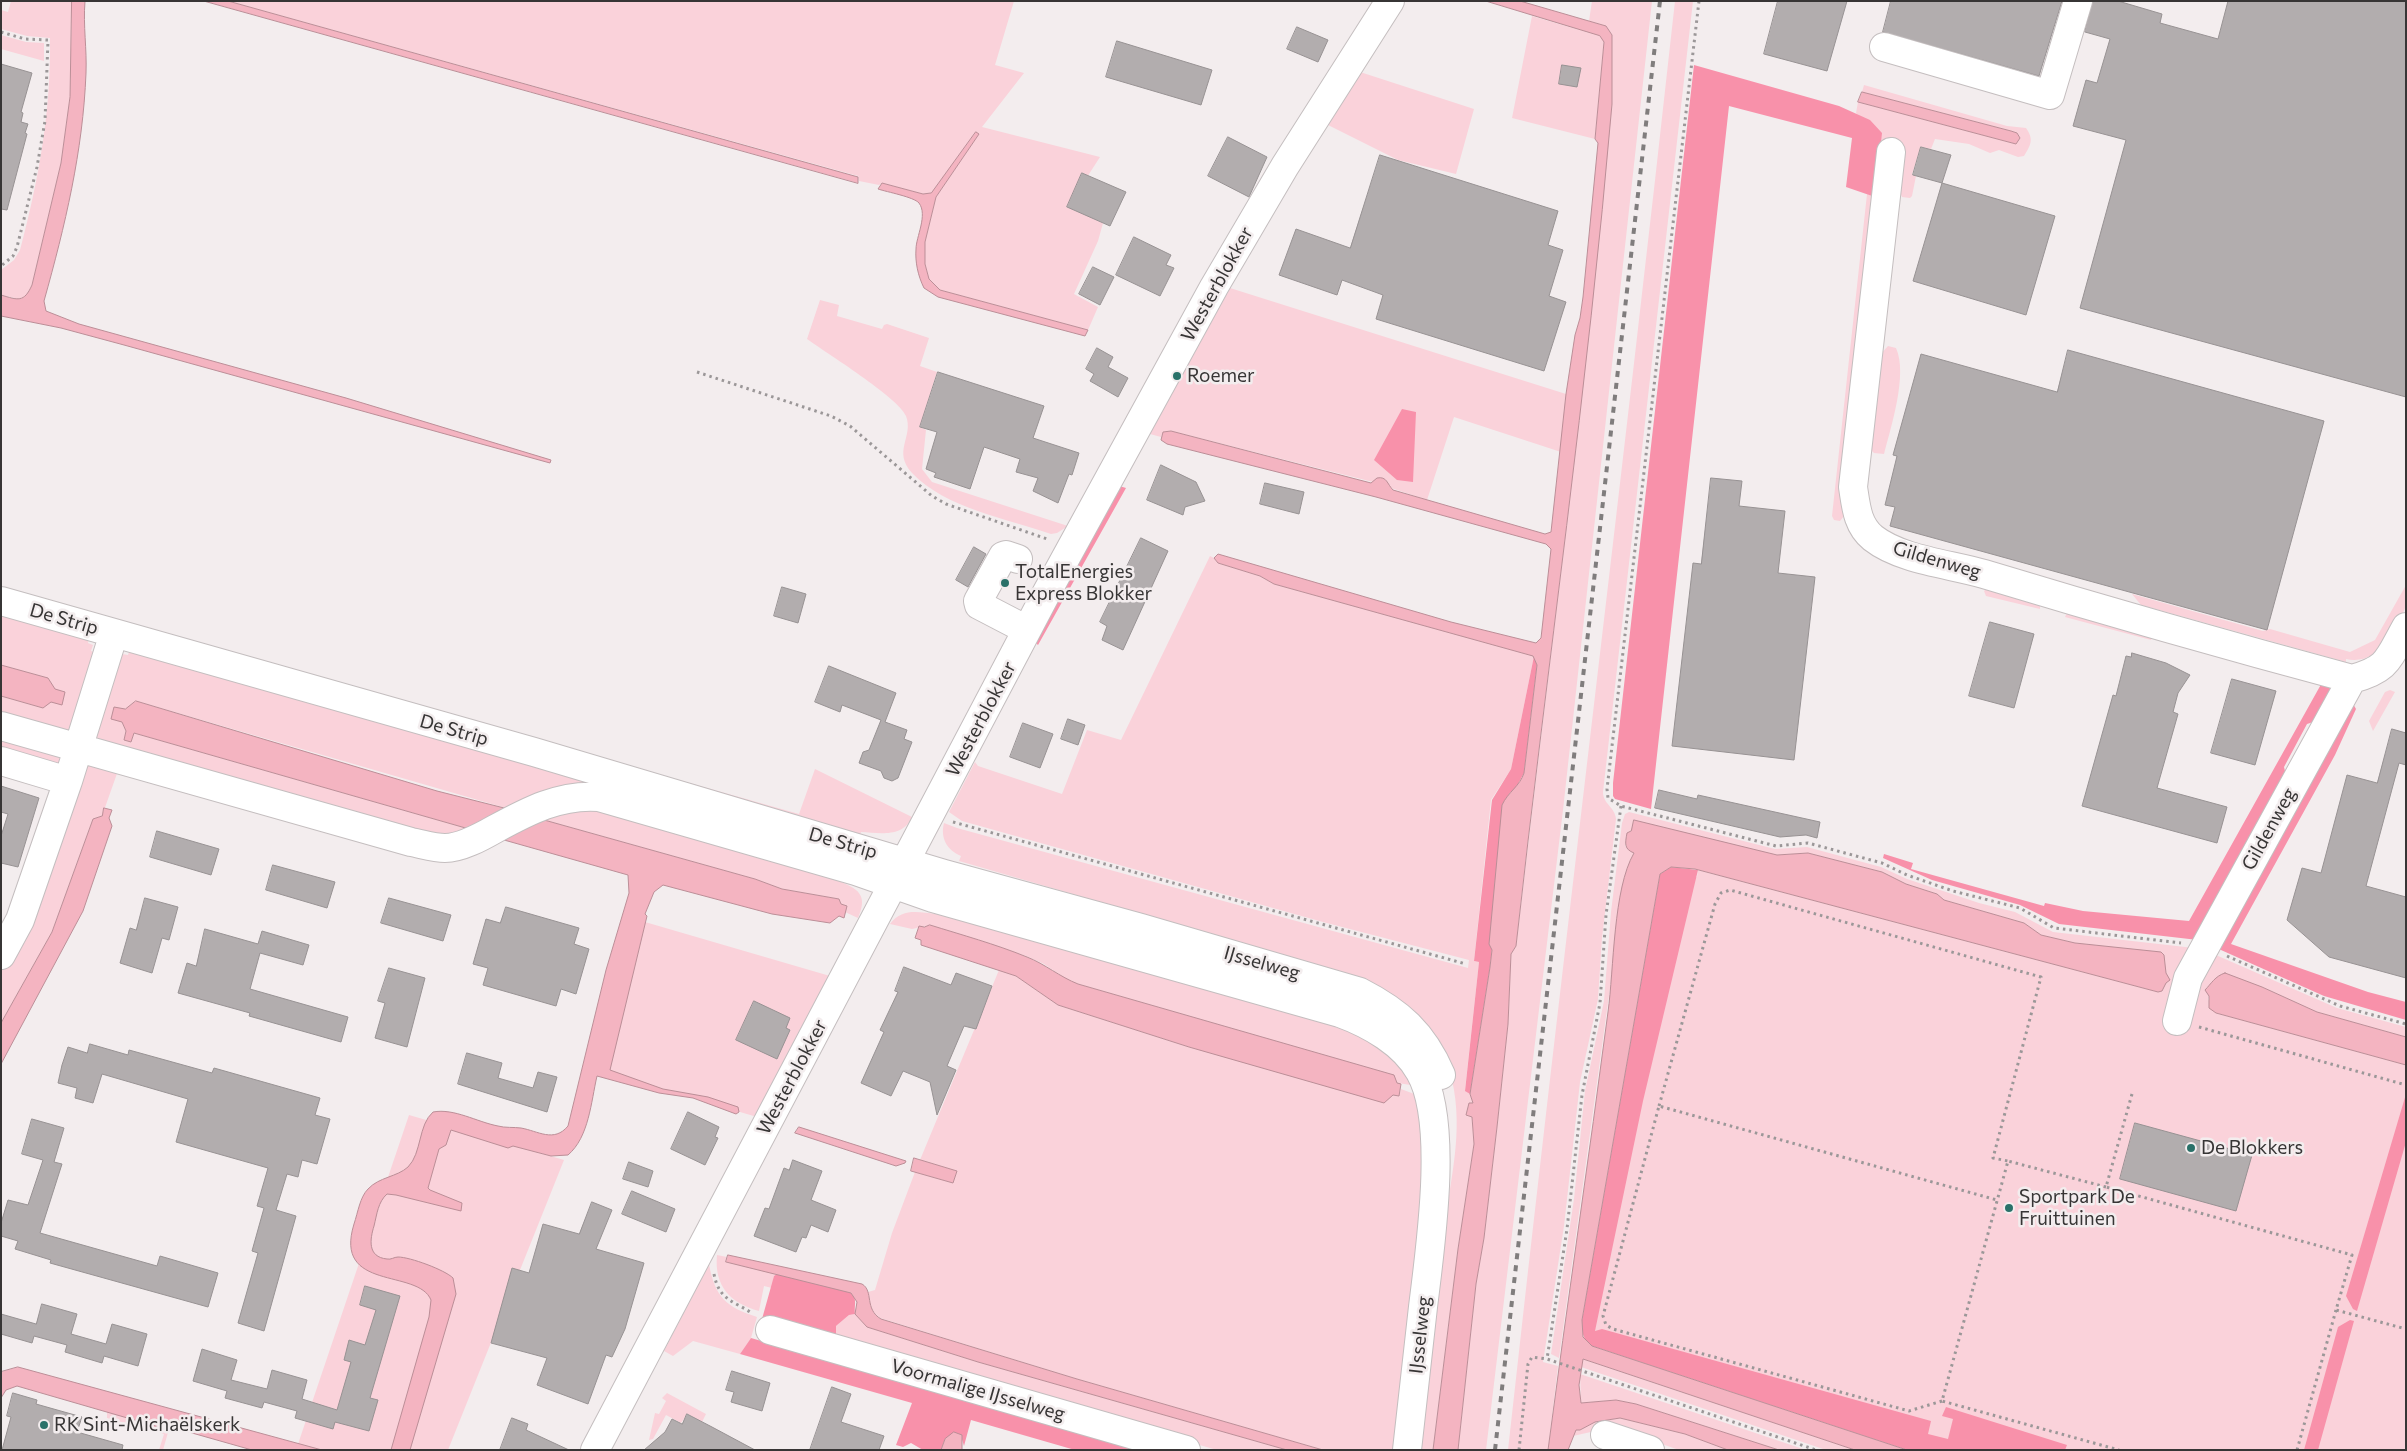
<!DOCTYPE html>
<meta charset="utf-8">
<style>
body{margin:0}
#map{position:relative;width:2407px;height:1451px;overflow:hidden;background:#f3edee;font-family:Commissioner,sans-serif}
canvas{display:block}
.frame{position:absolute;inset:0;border:2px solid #373535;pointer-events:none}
</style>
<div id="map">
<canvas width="2407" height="1451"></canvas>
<div class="frame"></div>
</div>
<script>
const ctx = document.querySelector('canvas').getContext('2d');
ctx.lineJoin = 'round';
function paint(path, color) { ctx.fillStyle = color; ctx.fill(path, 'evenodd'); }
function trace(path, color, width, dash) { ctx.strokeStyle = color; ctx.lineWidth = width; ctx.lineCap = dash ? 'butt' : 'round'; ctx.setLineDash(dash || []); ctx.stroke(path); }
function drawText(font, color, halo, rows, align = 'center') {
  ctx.font = font + ' Commissioner,sans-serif'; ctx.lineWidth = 5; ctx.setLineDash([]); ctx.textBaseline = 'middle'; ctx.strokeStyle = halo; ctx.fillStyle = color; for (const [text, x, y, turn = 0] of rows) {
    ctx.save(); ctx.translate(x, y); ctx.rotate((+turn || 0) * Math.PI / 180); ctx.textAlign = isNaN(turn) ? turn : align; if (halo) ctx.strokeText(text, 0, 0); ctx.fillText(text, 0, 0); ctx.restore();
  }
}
paint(new Path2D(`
 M11 1H72L70 97 61 163 32 285 27 296 19 299 1 295V270L14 260 20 250C39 179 51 111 50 38L27 36 1 29V10L8 12Z
 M228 1H1014L995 65 1024 73 982 127 1100 157 1071 202 1103 223 1098 241 1074 294 1098 307 1088 330 940 290 929 279 925 264V242L936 197 979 134 976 133 933 190 931 193 923 194 882 183 879 185 859 181 858 176Z
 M1592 1H1652L1563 810 1486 1450H1458L1476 1284 1484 1238 1497 1127 1508 1024 1511 954 1516 946 1575 454 1612 104V35L1606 26 1589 21Z
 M1675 1H1693L1603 792C1603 804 1615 807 1616 819L1602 938 1598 999 1580 1082 1564 1226 1543 1362 1558 1366 1548 1450H1508C1561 967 1622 484 1675 1Z
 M1532 16 1600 36 1604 40 1595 139 1512 118Z
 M1 35 26 42 44 43V61L1 49Z
 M1357 71 1474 109 1456 174 1398 160 1326 124Z
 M1864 85 2007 126 2026 128C2034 139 2031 145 2024 156L2018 157 1999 150 1990 153 1969 144 1935 139 1931 149 1921 147 1912 174 1916 176 1912 196 1910 198 1902 197 1881 149 1856 113 1858 102 2016 144 2020 138 2017 133 2011 131 1862 92Z
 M1867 194 1875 197 1842 501 1844 516 1840 521 1834 520 1832 516Z
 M1230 288 1566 394 1561 452 1454 417 1427 500 1373 482 1171 431 1163 432 1161 437 1150 434Z
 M820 300 839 305 837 316 882 329 884 325 887 324 929 338 920 366 937 372 920 427 926 430 922 469 932 482 1068 526 1057 533 1051 534C1008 519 945 508 912 473 892 451 914 437 906 416 899 398 825 352 807 339Z
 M1888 346 1896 348C1908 374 1891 427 1884 454L1874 453 1870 449 1880 355Z
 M1210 556 1214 558 1218 563 1260 576 1274 584 1534 656 1511 769 1491 800 1474 961 1479 962 1465 1090 1470 1094 1473 1103 1469 1104 1466 1115 1472 1117 1474 1144 1458 1249 1433 1450H1418C1427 1377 1435 1304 1444 1231 1450 1179 1464 1133 1452 1080L1168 929 1121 908 959 861 961 856C947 850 940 838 944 823L957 828 1468 968 1469 960 1323 922 962 821 949 812 975 762 978 766 1062 794 1087 730 1121 740Z
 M2406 585C2406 592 2407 602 2405 608 2396 633 2377 666 2346 659V662L2141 605 2132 594 2263 631 2270 629 2350 652 2375 640Z
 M1 588 799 814 815 769 912 817C903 838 879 833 861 832L859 838Z
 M1987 588 2040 605V609L1986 596 1984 591Z
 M1 606 89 638 88 643 93 645 91 651 97 653 72 740 1 720V696L43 708 54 689 48 678 1 665Z
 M2067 613 2154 632 2151 640 2065 617Z
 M130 649 585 773 601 789 516 811 136 701 125 709 122 722 126 731 124 740 131 742 134 733 476 831 452 840 89 745 115 658 121 659 122 654 128 655Z
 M2390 690 2395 692 2373 731 2369 721 2385 692Z
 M1 731 68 750 64 767 1 750Z
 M86 762 120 765 102 816 93 819 52 932 1 1023V971L27 926Z
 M578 804 843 876 841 882C861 890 867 897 858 918L845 912 847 906 841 904 839 899 782 889 755 879 537 818Z
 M1629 812 1775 849 1807 847 1881 867 1907 879 1979 903 2015 912 2053 932 2194 948 2209 952 2337 1008 2406 1027V1037L2317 1012 2262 987 2212 983 2208 999 2216 1013 2406 1065V1450H1921L1590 1343 1671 871 1697 877 1698 870 2158 992 2162 991 2166 973 2162 956 2075 943 2041 935 2024 923 1944 900 1937 894 1906 884 1882 872 1808 853 1777 855 1631 831 1627 834 1625 846 1634 853 1631 859 1614 959 1559 1358 1551 1354 1574 1199 1585 1091 1604 1001 1611 912 1622 823 1625 814Z
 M937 907 1368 1031 1418 1086 1397 1083 1393 1075 1078 984 1067 980 1044 964 1026 956 930 925 912 929 890 924C902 908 918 912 936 914Z
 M645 922 830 976 757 1117 608 1073Z
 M999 970 1016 976 1058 1005 1189 1047 1393 1095 1399 1096 1401 1089 1422 1097 1429 1144 1396 1450H1323L1077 1379 880 1318 871 1310 868 1292 875 1290 892 1233 915 1172 953 1183 957 1171 920 1160Z
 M409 1115 564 1160 448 1450H296Z
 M717 1255 727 1257 726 1262 777 1274 774 1276 772 1288 764 1286 759 1311C730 1303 714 1286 717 1255Z
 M709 1264C715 1297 726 1307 757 1317L751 1338 740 1354 693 1341 673 1356 664 1351Z
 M855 1314 867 1327 978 1362 1287 1450H1217L836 1340V1326L849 1315Z
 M1582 1359 1855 1450H1826L1581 1367Z
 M1580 1374 1806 1450H1779L1636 1404 1616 1400 1581 1403Z
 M667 1393 706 1414 702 1422 687 1414 681 1423 666 1415 653 1439 649 1440 655 1413 659 1414 666 1401 662 1398Z
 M107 1411 169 1429 163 1450H159L164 1434 107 1418Z
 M1620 1418 1685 1434 1728 1450H1679L1613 1427 1573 1436 1576 1430H1580L1595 1422Z`), '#fad2da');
paint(new Path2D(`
 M1694 65 1839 106 1870 120 1882 133 1875 197 1846 187 1852 138 1729 106 1651 809 1615 799 1613 796V783Z
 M1402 409 1416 412 1413 482 1397 480 1374 460Z
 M1116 485 1126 488 1038 645 1033 640Z
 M1534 656 1537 665 1524 773 1516 788 1509 794 1490 967 1470 1094 1465 1091 1479 962 1474 961 1492 800 1511 769Z
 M2324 679 2331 689 2319 720 2307 724 2284 767 2287 779 2198 940 2059 924 2020 905 1932 880 1883 858 1884 854 1913 863 1911 869 2044 906 2045 903 2083 911 2189 921Z
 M2352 702 2356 709 2335 755 2231 944 2368 992 2406 1002V1020L2324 996 2212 946Z
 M1671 867 1698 870 1643 1101 1595 1331 1602 1329 1931 1421 1928 1434 1948 1439 1953 1419 1942 1416 1946 1407 2067 1445 2065 1450H1907L1592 1346C1582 1340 1582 1331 1582 1320L1660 874Z
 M2406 1094V1142L2357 1311 2353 1309 2346 1296Z
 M777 1274 846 1290C859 1296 854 1303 855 1314L849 1315 836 1326V1340L762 1319 774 1276Z
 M2350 1320 2354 1321 2318 1450H2304L2338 1327Z
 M751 1338 1140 1450H1075L971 1420 964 1446 961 1436 954 1433 945 1439 941 1450H923L911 1443 903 1447 896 1445 912 1403 740 1354Z`), '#f891aa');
const water = new Path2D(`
 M72 1H85C83 26 87 49 86 73 83 151 65 226 44 301L46 311 79 324 346 398 551 460 550 463 124 345 61 328 1 316V295C18 300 24 303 32 285L61 163 70 97Z
 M204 1H228L858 177V183Z
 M1486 1H1520L1606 26 1612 35V104C1588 386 1547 666 1516 946L1511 954 1508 1024 1497 1127 1484 1238 1476 1284 1458 1450H1433L1458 1249 1474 1144 1472 1117 1466 1115 1469 1103H1473L1470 1094 1490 967 1492 950 1489 944 1502 805C1508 792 1520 786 1524 773L1537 665 1533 656 1274 584 1260 576 1218 563 1214 558 1218 554 1451 622 1536 643 1541 638 1551 549 1546 544 1376 497 1167 444 1161 440 1163 432 1171 431 1371 483 1377 478C1387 476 1387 484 1393 490L1545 534 1551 532 1566 394 1575 335 1580 318 1583 297 1598 143 1595 139 1604 42 1600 36Z
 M1862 92 2011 131 2017 133 2020 138 2016 144 1858 102Z
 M976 132 979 134 936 197 925 242V264L929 279 940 290 1088 330 1085 336 938 297 924 288C918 276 915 262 916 249 916 237 928 215 919 203 914 197 887 192 878 189L882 183 923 194 931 193Z
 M1 665 48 678 55 689 65 692 62 705 51 702 43 708 1 696Z
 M136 701 437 791 516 811 476 831 134 733 131 742 124 740 126 731 122 722 111 719 114 707 125 709Z
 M104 808 112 810 109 818 112 826 83 911 1 1064V1023L52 932 93 819 102 816Z
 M537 818 755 879 782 889 839 899 841 904 847 906 844 918 839 916 830 923 772 914 663 885 654 892 645 914 647 916 610 1070 663 1089 708 1097 738 1107 739 1112 736 1114 693 1098 659 1093 597 1076C591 1102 589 1137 568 1155L551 1156 513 1146 508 1148 451 1130 446 1145 439 1149 428 1188 430 1190 462 1203 461 1211 396 1195 387 1194C378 1202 377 1214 374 1226 370 1239 367 1257 387 1259 391 1260 394 1257 398 1257 410 1257 445 1270 453 1278L456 1294 410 1450H391L429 1317 431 1300C418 1268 333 1292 354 1224 358 1212 360 1197 368 1189 379 1177 397 1177 408 1167 422 1153 418 1125 433 1112 454 1108 477 1122 498 1126 505 1128 514 1127 521 1128 538 1131 554 1143 568 1126L606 970 629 893 628 875 497 838Z
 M1634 820 1777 855 1808 853 1882 872 1906 884 1937 894 1944 900 2024 923 2041 935 2075 943 2161 952 2164 955 2166 973 2170 980 2166 983 2162 991 2158 992 1695 869 1671 867 1660 874 1582 1320 1583 1337 1592 1346 1907 1450H1855L1583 1359 1579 1385 1581 1403 1616 1400 1636 1404 1779 1450H1728L1685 1434 1620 1418 1595 1422 1580 1430H1576L1568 1450H1548C1567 1304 1589 1158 1608 1012 1614 969 1613 889 1634 853 1624 849 1625 844 1627 833L1631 831Z
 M930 925C962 935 995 944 1027 957 1045 964 1060 977 1078 984L1394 1075 1397 1083 1401 1084 1399 1096 1393 1095 1384 1103 1189 1047 1058 1005 1016 976 921 945V940L915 938 919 926 924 927Z
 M2225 973 2262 987 2317 1012 2406 1037V1065L2216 1013 2209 1008V996L2205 990C2211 984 2215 976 2225 973Z
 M799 1127 906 1161 905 1163 896 1166 795 1133Z
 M914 1158 957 1171 953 1183 911 1171Z
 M728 1255 862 1284C874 1291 864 1309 881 1319L1077 1379 1323 1450H1287L978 1362 867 1327 855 1314 857 1302 851 1293 726 1262Z
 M18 1367 322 1450H252L178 1429 155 1426 17 1386 6 1390 1 1398V1372Z
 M954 1432 962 1435V1450H941L945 1439Z`);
paint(water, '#f4b4c1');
trace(water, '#bb8e97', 1);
const building = new Path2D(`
 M1778 1H1847L1827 71 1764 54Z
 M1891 1H2062L2039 76 1883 32Z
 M2093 1H2118L2162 14 2160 23 2218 39 2228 1H2406V397L2080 308 2126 140 2073 126 2086 80 2097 83 2110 39 2085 32Z
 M1297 27 1328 40 1318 62 1287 49Z
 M1117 41 1212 70 1201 105 1106 77Z
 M1 64 32 73 21 112 23 113 21 122 28 124 25 133 27 134 7 210 1 209Z
 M1562 65 1581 68 1577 87 1559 84Z
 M1228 137 1267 157 1249 197 1208 176Z
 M1921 147 1951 155 1942 183 2055 216 2026 315 1913 281 1942 183 1913 175Z
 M1380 155 1558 211 1548 245 1563 250 1549 296 1566 302 1544 371 1376 319 1383 295 1342 280 1337 295 1279 275 1296 229 1350 248Z
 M1082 173 1126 192 1110 226 1067 207Z
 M1134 237 1171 255 1166 265 1174 268 1160 296 1116 275Z
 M1093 267 1114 277 1100 305 1079 294Z
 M1097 348 1113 357 1108 367 1128 378 1118 397 1090 381 1094 374 1086 369Z
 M2068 350 2324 421 2267 630 1890 526 1895 507 1885 505 1897 456 1893 455 1921 354 2057 392Z
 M938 372 1044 406 1033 438 1079 453 1072 475 1069 474 1058 503 1033 491 1038 478 1016 472 1020 459 984 447 970 489 934 477 936 473 926 469 937 432 920 427Z
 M1161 465 1196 482 1205 501 1185 507 1183 515 1147 500Z
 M1711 478 1742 481 1739 506 1785 511 1778 573 1815 577 1794 760 1672 746 1693 563 1701 564Z
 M1265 483 1304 492 1299 514 1260 504Z
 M1141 538 1168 551 1123 650 1102 640 1107 626 1100 622Z
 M974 547 986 554 968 587 956 580Z
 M782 587 806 594 798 623 774 616Z
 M1990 622 2034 634 2014 708 1969 696Z
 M2132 653 2166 663 2190 675 2178 693 2173 712 2178 714 2157 788 2227 807 2217 843 2082 806 2113 695 2116 696 2126 656 2131 657Z
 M829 666 896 693 885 722 907 730 904 739 912 742 898 778 892 781 884 778 881 771 859 763 863 752 869 750 881 720 842 705 840 712 815 702Z
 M2232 679 2276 691 2255 765 2211 753Z
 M1068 719 1085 725 1078 745 1061 739Z
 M1023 723 1053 734 1040 768 1010 757Z
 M2392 729 2406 733V765L2399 763 2366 886 2406 897V978L2329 957 2287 920 2302 868 2321 873 2347 775 2377 783Z
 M1 786 39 798 18 867 1 863V836L8 814 1 812Z
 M1659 790 1697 799 1698 795 1820 822 1817 838 1806 835 1780 837 1655 808Z
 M157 831 219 849 211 875 150 857Z
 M273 865 335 882 327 908 266 890Z
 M145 898 178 907 169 940 162 938 152 973 120 963 130 928 136 930Z
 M389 898 451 915 443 941 381 923Z
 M506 907 579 928 574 944 589 949 576 994 561 989 556 1006 483 985 488 968 473 964 486 919 500 923Z
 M205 929 258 944 262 931 309 945 303 965 260 953 250 989 348 1017 341 1042 249 1016 250 1013 178 993 187 963 196 966Z
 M904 967 951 985 956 973 992 986 976 1029 964 1026 947 1066 956 1070 937 1115 930 1082 903 1071 891 1096 861 1083 884 1032 880 1030 898 992 895 991Z
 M389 968 425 978 407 1047 375 1038 385 1003 378 1001Z
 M754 1001 790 1018 786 1028 790 1030 777 1059 736 1040Z
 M90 1044 128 1055 129 1050 212 1073 214 1068 320 1098 315 1115 330 1119 317 1164 302 1160 298 1177 287 1174 276 1210 296 1216 264 1331 238 1323 258 1253 252 1251 264 1208 257 1206 268 1168 176 1142 188 1099 102 1074 93 1103 75 1098 77 1088 58 1083 62 1065 68 1047 87 1053Z
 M467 1053 502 1063 498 1078 533 1088 538 1072 557 1077 547 1112 458 1084Z
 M688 1112 719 1127 715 1137 718 1138 705 1165 671 1149Z
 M32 1119 64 1128 54 1162 62 1164 40 1233 157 1266 160 1256 218 1273 208 1307 50 1263 51 1260 15 1249 18 1241 1 1236V1223L8 1200 28 1205 43 1160 22 1154Z
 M2135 1123 2252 1155 2236 1211 2120 1179Z
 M793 1160 822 1171 811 1200 836 1210 828 1232 811 1225 806 1238 802 1237 796 1252 754 1236 765 1208 769 1209 784 1168 789 1170Z
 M629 1162 653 1171 648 1187 623 1179Z
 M632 1191 675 1209 666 1232 622 1214Z
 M592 1202 612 1210 596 1249 644 1263 625 1329 612 1357 606 1355 588 1404 537 1385 547 1358 491 1343 512 1268 529 1273 543 1224 579 1234Z
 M365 1286 400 1296 370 1398 378 1400 369 1431 335 1422 333 1429 295 1418 297 1411 264 1402 262 1408 225 1398 227 1391 193 1381 202 1349 237 1360 231 1380 267 1389 272 1370 307 1380 302 1399 337 1410 351 1362 344 1360 349 1340 365 1345 376 1310 360 1305Z
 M42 1304 77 1314 71 1334 106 1344 112 1324 147 1334 138 1366 104 1356 102 1363 65 1352 67 1345 34 1336 32 1343 1 1334V1314L36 1324Z
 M732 1371 770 1383 762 1411 731 1402 734 1392 726 1390Z
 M832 1387 851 1394 841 1422 884 1436 879 1450H810Z
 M13 1393 37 1400 36 1404 82 1417 77 1432 123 1445 122 1450H2L11 1417 7 1416Z
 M687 1414 712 1427 755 1450H644L665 1432 672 1419 682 1424Z
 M512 1418 528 1424 526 1430 569 1450H500Z`);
paint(building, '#b2adae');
trace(building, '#979293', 1);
const minor = new Path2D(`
 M1884 47 2050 95 2078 1
 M1891 152 1853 487C1856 506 1857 525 1873 538 1901 560 1950 564 1984 574 2106 611 2229 646 2352 679 2389 669 2388 659 2406 627
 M1018 559 1006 555 1003 556 978 601 979 605 1027 630
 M1 601 534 752 944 874 1141 928 1360 992C1399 1012 1423 1033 1441 1075
 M1 726 411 842C422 844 434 848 445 848 461 848 481 837 495 829 528 811 560 794 599 797L856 871 933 898 1340 1013C1370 1024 1404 1043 1420 1072 1449 1122 1430 1249 1423 1307 1418 1355 1412 1402 1407 1450
 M1 761 68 781
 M1 955 20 920 68 781 114 633
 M2177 1021 2188 978 2352 679
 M770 1330 1186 1450
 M1605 1435 1650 1450
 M595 1450 1047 592 1214 287 1285 166 1390 1`);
trace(minor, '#c4bebf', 30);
trace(new Path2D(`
 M1699 1 1607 789 1608 798 1621 806 1776 846 1808 843 1882 863 1907 875 1953 891 2020 908 2054 928 2181 943
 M1 32 25 39 48 40 45 121 37 167 17 247 13 256 1 266
 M697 372 831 416 850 426 932 496 946 504 1050 540
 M1621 806 1606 915 1600 1003 1582 1095 1567 1229 1547 1359 1816 1450
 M953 822 1466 964
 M2227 956 2340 1006 2406 1024
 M2199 1027 2406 1085
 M2132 1094 2106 1187 2352 1255 2336 1310 2406 1329
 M1659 1106 1715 904 1721 893 1730 890 2041 977 1993 1158 2008 1161
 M2106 1187 2008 1161 1942 1401 2119 1450
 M714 1274C719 1301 735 1301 753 1314
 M1942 1401 1909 1411 1613 1329 1606 1325 1603 1316 1659 1106 1997 1200
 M1519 1450 1528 1364 1532 1357 1547 1359
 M2297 1450 2336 1310`), '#9b9798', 3, [2.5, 4]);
trace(minor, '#fff', 28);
trace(new Path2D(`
 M1495 1450 1660 1`), '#807d7d', 4, [6, 6]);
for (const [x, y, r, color] of [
 [1177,376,5,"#2a7169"],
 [1005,583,5,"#2a7169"],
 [2191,1148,5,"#2a7169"],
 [2009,1208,5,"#2a7169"],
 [44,1425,5,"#2a7169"]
]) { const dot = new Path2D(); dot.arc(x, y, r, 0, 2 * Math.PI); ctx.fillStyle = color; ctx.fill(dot); trace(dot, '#f3edee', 2); }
drawText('19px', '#373535', '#f3edee', [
 ["Westerblokker",1217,284,-61],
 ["Gildenweg",1937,560,16],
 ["De Strip",64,619,16],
 ["Westerblokker",981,719,-62],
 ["De Strip",454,730,16],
 ["Gildenweg",2269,829,-61],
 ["De Strip",843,843,16],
 ["IJsselweg",1262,963,16],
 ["Westerblokker",792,1077,-62],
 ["IJsselweg",1420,1335,-84],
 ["Voormalige IJsselweg",978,1390,16]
]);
drawText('19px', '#373535', '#f3edee', [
 ["Roemer",1187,376],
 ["TotalEnergies",1015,572],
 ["Express Blokker",1015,594],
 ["De Blokkers",2201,1148],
 ["Sportpark De",2019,1197],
 ["Fruittuinen",2019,1219],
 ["RK Sint-Michaëlskerk",54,1425]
], 'left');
</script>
